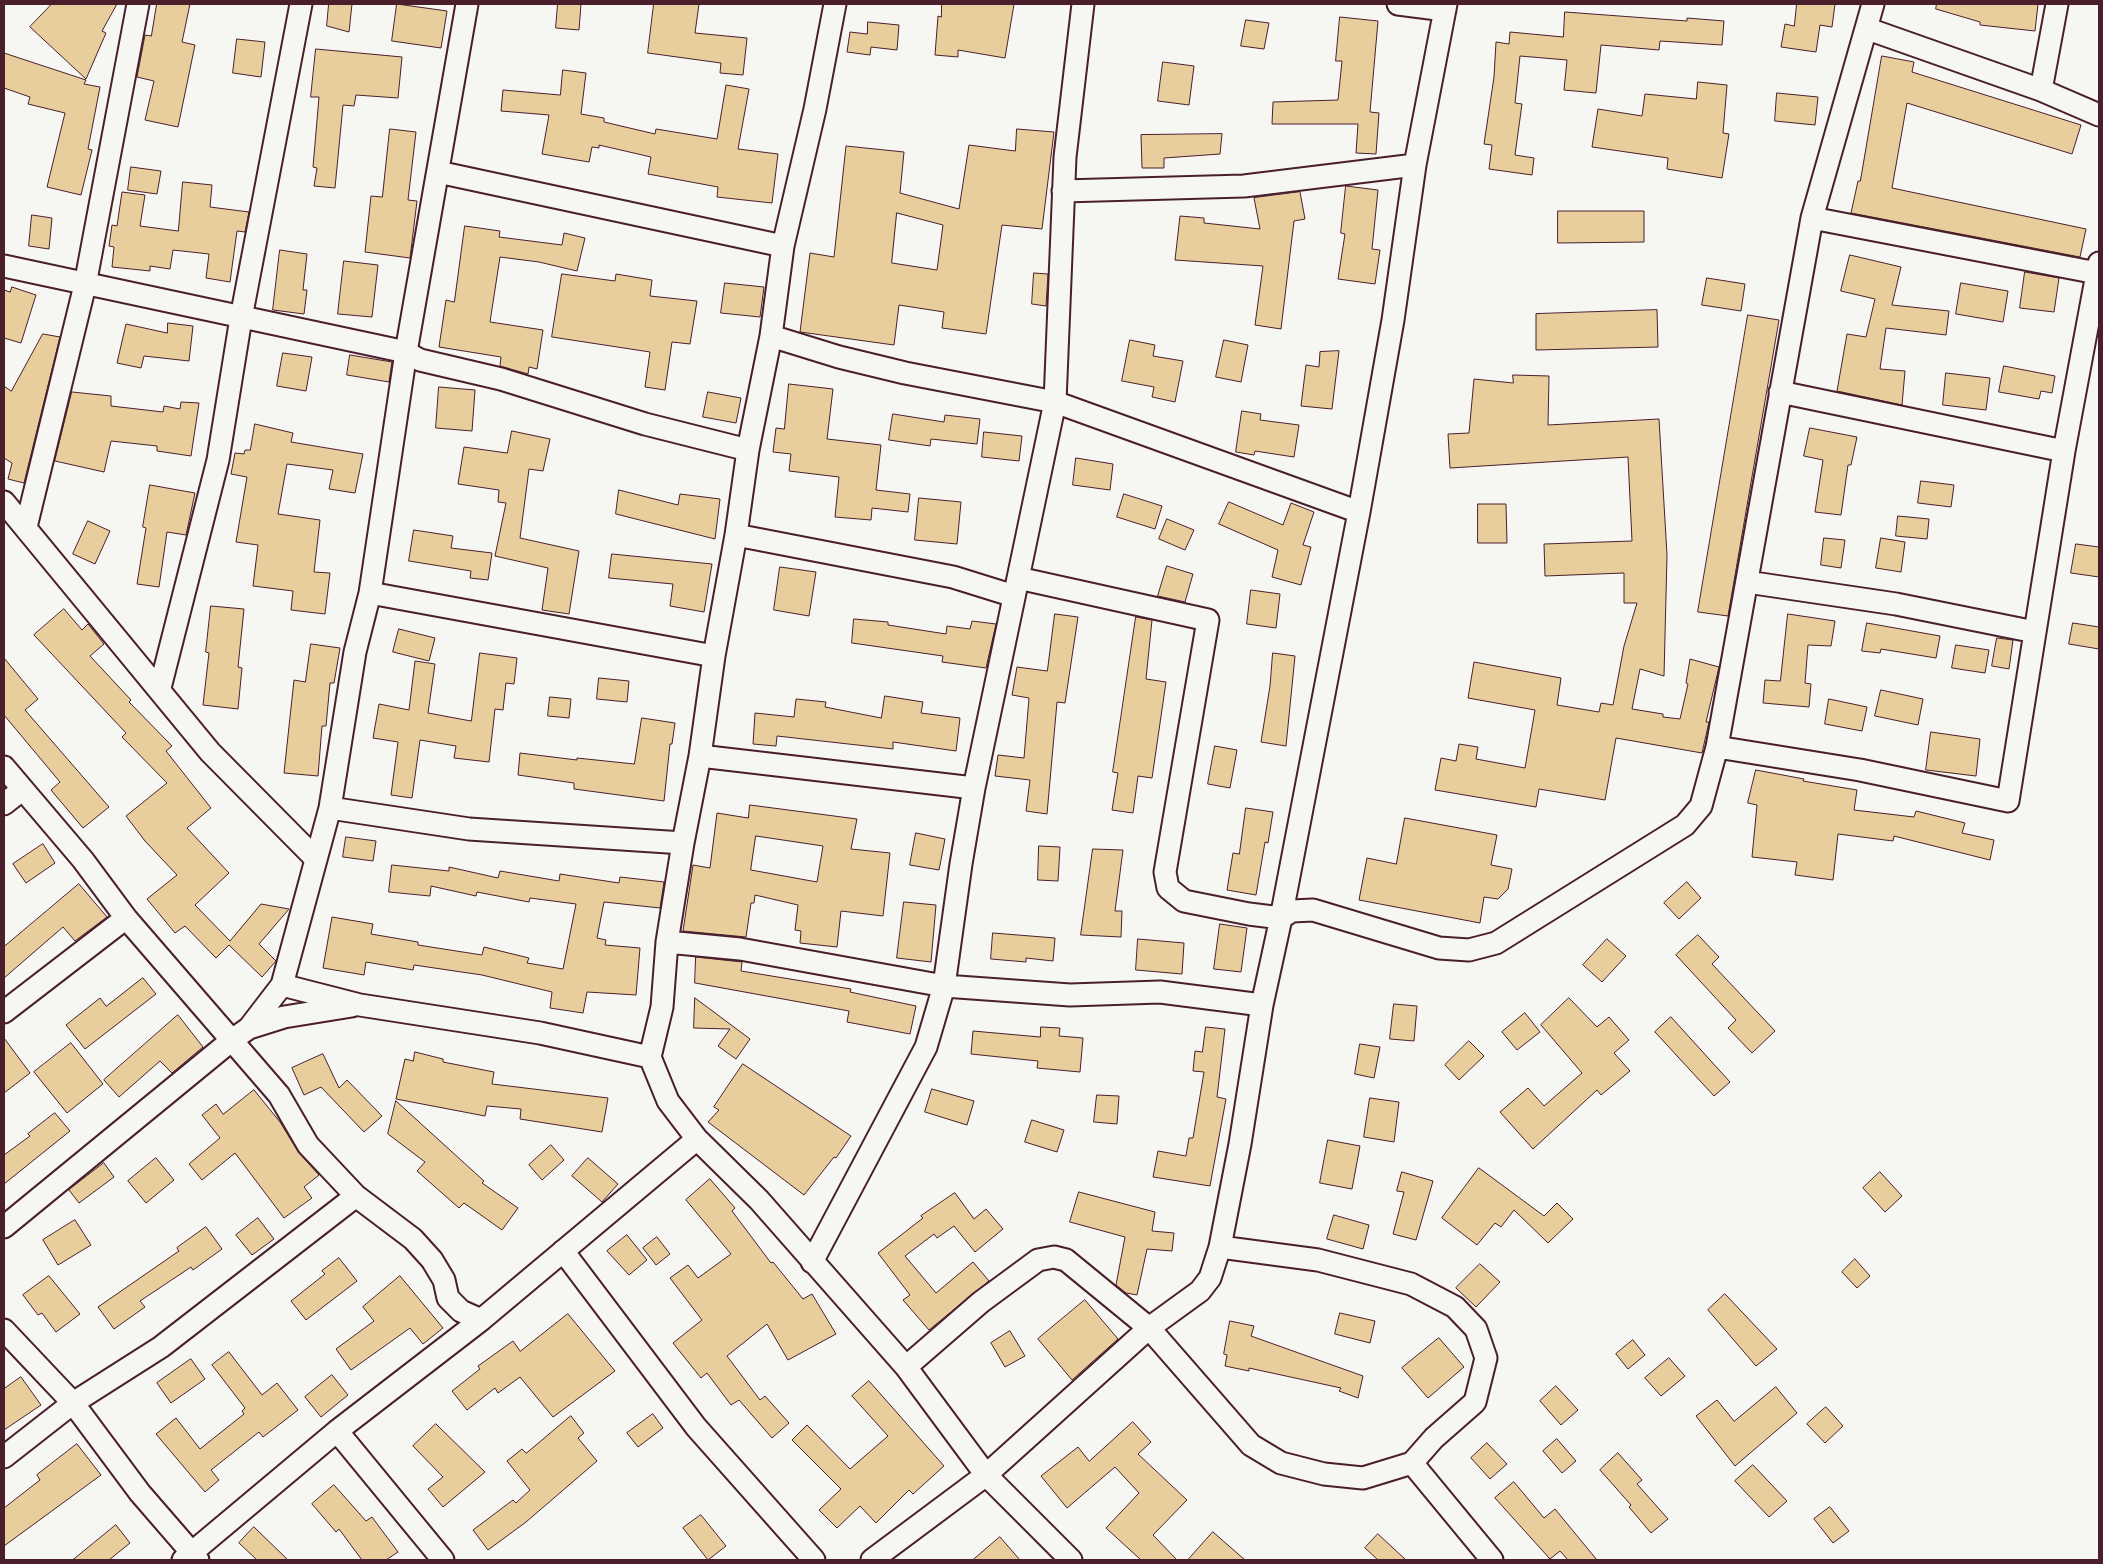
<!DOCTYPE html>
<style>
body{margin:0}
#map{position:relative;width:2103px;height:1564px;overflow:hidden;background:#f6f6f2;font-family:Mynerve,sans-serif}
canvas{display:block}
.frame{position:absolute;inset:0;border:5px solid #4a1f2b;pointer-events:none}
</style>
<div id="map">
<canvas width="2103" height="1564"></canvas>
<div class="frame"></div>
</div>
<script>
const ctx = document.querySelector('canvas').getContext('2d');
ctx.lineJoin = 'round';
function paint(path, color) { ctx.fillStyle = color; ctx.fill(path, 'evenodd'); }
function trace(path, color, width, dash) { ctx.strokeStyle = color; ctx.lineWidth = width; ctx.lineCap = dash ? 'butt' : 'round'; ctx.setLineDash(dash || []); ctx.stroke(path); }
const building = new Path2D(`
 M52 4H117L102 31 106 33 86 79 30 27Z
 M157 4H190L182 42 195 45 178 127 145 120 154 81 137 77 145 35 151 36Z
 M329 4H352L349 32 327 26Z
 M397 4 447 11 441 48 392 41Z
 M558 4H581L579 30 556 28Z
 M654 4H699L695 33 747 38 743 75 720 73 721 63 648 53Z
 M942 4H1014L1005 58 958 50V57L935 55 938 16 941 17Z
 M1797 4H1835L1832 27 1820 25 1816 52 1781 47 1785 24 1794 26Z
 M1937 4H2038L2035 31 1980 25V22L1936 9Z
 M1565 12 1687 21V18L1724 21 1722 45 1660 41 1659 50 1601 45 1596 93 1564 90 1567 60 1520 56 1515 103 1522 104 1515 155 1534 158 1532 175 1489 169 1492 145 1484 144 1494 77 1496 42 1509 44 1510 32 1563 37Z
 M1340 17 1378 21 1370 112 1379 113 1376 154 1356 153 1358 124H1272L1273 102 1338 100 1342 61H1336Z
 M1246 20 1269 23 1264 49 1241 46Z
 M868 22 899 25 897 50 871 47 870 55 847 52 850 32 867 34Z
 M237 39 265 42 261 77 233 73Z
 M316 49 402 57 398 98 356 95 354 106 343 105 335 188 314 186 317 168 313 167 319 97H311Z
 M4 53 86 80 84 84 100 87 88 149 92 150 81 195 47 187 65 113 28 104 30 97 4 88Z
 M1882 56 1914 62 1912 72 2081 125 2072 154 1907 103 1892 188 2086 229 2080 257 1851 213 1858 181H1860Z
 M1163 62 1194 66 1189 105 1158 101Z
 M563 70 586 73 581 114 604 118V122L655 134 656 129 717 139 726 85 749 89 738 149 778 154 772 203 717 197 718 187 648 174 651 157 599 145V148L592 147 589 162 542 154 549 115 501 111 503 90 560 95Z
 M1698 82 1727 85 1723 133 1729 134 1722 178 1667 169 1668 158 1592 147 1598 109 1642 116 1645 94 1696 99Z
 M1777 93 1818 97 1815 125 1775 121Z
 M390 129 416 132 408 200 417 201 410 258 365 252 371 196 382 197Z
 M1017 129 1054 132 1042 229 1002 225 986 334 942 328 944 312 899 305 894 345 800 332 810 253 834 257 846 146 904 152 900 193 959 209 969 145 1015 151ZM897 213 943 225 937 270 892 263Z
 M1222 134 1220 154 1164 158V168H1142L1141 135Z
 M131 167 161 171 157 194 128 190Z
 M183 182 212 185 210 207 249 212 245 232 237 231 230 282 206 278 209 254 173 250 170 269 150 266V271L112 267 114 247 109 246 112 225 117 226 122 192 145 195 140 226 178 231Z
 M1346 186 1378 190 1372 249 1380 250 1375 284 1338 279 1345 234 1341 233Z
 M1300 192 1305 219 1294 221 1281 329 1255 325 1263 266 1175 260 1180 216 1204 218V223L1260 229 1254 198Z
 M1558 211H1644V242L1558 243Z
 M32 215 52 218 49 249 29 246Z
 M465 226 500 231 499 237 562 245 564 233 585 238 577 271 539 262 500 257 490 322 543 330 537 369 529 367 528 374 500 366 501 357 439 347 446 300 454 302Z
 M280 250 307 254 303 290H307L304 314 273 310Z
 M1850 255 1901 267 1892 305 1949 311 1946 335 1886 328 1880 369 1905 371 1902 405 1837 391 1847 334 1866 337 1875 299 1841 291Z
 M344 261 378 265 372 317 338 314Z
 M2025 272 2059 278 2054 312 2020 308Z
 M1034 273 1048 274 1046 306 1032 304Z
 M562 274 615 281 616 274 652 280 650 296 697 301 690 344 672 342 665 390 645 387 650 352 552 337Z
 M1707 278 1745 284 1741 311 1702 305Z
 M725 283 764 287 760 317 721 313Z
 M1961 283 2008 291 2003 322 1956 314Z
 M12 287 36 295 21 343 4 338V290L10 292Z
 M1657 310 1658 347 1536 350V314Z
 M1748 315 1779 320 1728 616 1698 612Z
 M168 323 193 326 189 361 144 356 141 368 117 363 126 324 167 333Z
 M43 334 60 337 24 483 8 479 12 463 4 458V386L11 391Z
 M1130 340 1155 345 1153 356 1183 361 1175 402 1152 397 1154 387 1122 381Z
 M1224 340 1248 345 1241 382 1216 377Z
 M1339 351 1332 409 1301 406 1306 365 1319 367 1320 352Z
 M283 353 312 357 306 391 277 386Z
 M350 355 392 362 389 382 347 375Z
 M2004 366 2055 376 2052 393 2041 391 2039 399 1999 392Z
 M1946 373 1990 378 1986 410 1943 405Z
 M1513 375 1549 376 1548 425 1659 419 1667 555 1664 676 1640 669 1632 709 1663 714V717L1680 719 1688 684 1686 683 1690 659 1719 667 1706 722H1709L1702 753 1616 738 1605 800 1539 789 1536 807 1435 790 1441 758 1456 761 1459 744 1478 747 1476 759 1525 768 1535 710 1468 698 1474 662 1561 678 1557 705 1599 712 1601 703 1613 705 1624 646 1637 603H1624V573L1545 576 1544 544 1632 541 1628 457 1450 468 1448 434 1469 433 1474 379 1513 383Z
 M789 384 833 389 827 439 881 445 876 490 910 494 908 512 872 508 871 520 835 517 839 477 789 471 791 454 773 452 776 428 784 429Z
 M439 387 475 390 472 431 436 428Z
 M72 392 111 396V406L163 412 164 406 180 409 181 402 199 403 191 456 157 451V446L111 441 104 472 55 461Z
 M708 392 741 398 736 423 703 417Z
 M1242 411 1261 414 1260 420 1299 425 1294 457 1255 451 1254 455 1236 452Z
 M893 414 944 422 945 415 980 419 977 444 931 439 930 446 889 440Z
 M255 424 293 433 291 442 363 454 355 493 329 489 333 470 287 464 278 514 320 520 314 572 330 573 325 614 291 610 293 591 253 586 258 545 236 542 247 477 231 474 235 453 244 454 245 450H250Z
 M1810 428 1857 437 1851 465H1848L1841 515 1815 512 1823 460 1804 456Z
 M512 431 550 439 543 471 529 469 520 538 579 551 569 614 542 610 548 568 495 556 506 503 498 502 499 490 458 484 464 447 507 453Z
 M984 432 1022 436 1019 461 982 457Z
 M1076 458 1113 464 1110 490 1073 485Z
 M1921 481 1954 485 1951 507 1918 503Z
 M150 485 195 493 186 535 167 532 159 587 137 584 146 528 143 527Z
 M619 490 678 505 680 494 720 499 715 539 616 514Z
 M1124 494 1162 506 1155 529 1117 517Z
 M919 498 961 502 957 544 915 540Z
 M1229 502 1283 525 1291 503 1314 512 1303 545 1311 547 1301 585 1272 577 1278 550 1219 524Z
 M1478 504H1506L1507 543H1478Z
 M1898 516 1929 519 1927 539 1896 536Z
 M1167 519 1194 530 1185 550 1159 539Z
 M88 521 110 531 95 564 73 554Z
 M414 530 453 536 451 548 492 553 488 580 470 578 471 571 409 561Z
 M1824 538 1845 540 1841 568 1821 565Z
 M1881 538 1905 542 1901 572 1876 568Z
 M2076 544 2099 547V577L2071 573Z
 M612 554 712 564 704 612 670 606 673 584 609 578Z
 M1167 566 1193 574 1185 602 1158 596Z
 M780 567 816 572 809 616 774 610Z
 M1251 590 1280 594 1276 628 1247 624Z
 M211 606 244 609 238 667 242 668 238 709 203 705 209 653 206 652Z
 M64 609 82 630 88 624 104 644 90 656 131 700 129 702 172 746 166 751 211 808 187 828 229 873 195 905 230 941 261 904 289 909 259 944 276 961 262 977 229 945 216 958 185 926 175 933 147 899 177 875 145 841 126 816 167 783 122 737 126 733 34 635Z
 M1055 614 1078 617 1065 703 1057 702 1047 814 1026 811 1030 780 995 776 998 755 1024 758 1029 698 1012 695 1017 667 1047 671Z
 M1788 614 1835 621 1831 646 1808 645 1805 683 1811 684 1809 707 1763 703 1765 680 1780 681Z
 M1136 617 1152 620 1146 679 1166 682 1152 778 1138 776 1133 813 1112 810 1118 773 1113 772Z
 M854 619 888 622V625L946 634 947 626 970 629 972 621 996 624 986 668 942 662 943 656 852 643Z
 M1867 623 1940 636 1936 658 1881 649 1880 653 1862 651Z
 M2073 623 2099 627V649L2069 644Z
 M399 629 435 638 429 661 393 652Z
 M1997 638 2013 640 2009 669 1992 666Z
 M311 644 340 648 334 683H330L326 726H322L318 776 284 773 294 680 305 682Z
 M1956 645 1989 650 1985 673 1952 668Z
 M480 653 517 658 514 684 506 683 503 710 495 709 489 762 454 758 456 746 420 740 412 798 391 795 398 742 373 738 379 704 409 710 415 661 435 664 428 713 471 721Z
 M1273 653 1295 656 1286 746 1261 742 1270 686Z
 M4 658 38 699 25 710 109 807 83 828 51 790 60 782 4 715Z
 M599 678 629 681 627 702 597 699Z
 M1881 690 1923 699 1918 725 1875 716Z
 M885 696 923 702 921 713 960 718 956 751 893 742V749L777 736 776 746 753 744 755 713 794 717 796 699 826 702 825 707 881 718Z
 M550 697 571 699 569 718 548 716Z
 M1829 699 1867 707 1862 731 1825 724Z
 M642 718 675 723 672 744H670L664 801 574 789V783L518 775 520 753 577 760V758L634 764Z
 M1931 732 1980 739 1976 776 1926 770Z
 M1215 746 1237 750 1230 788 1208 784Z
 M1756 770 1804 779 1803 781 1857 790 1854 810 1914 817 1916 811 1965 823 1962 833 1994 840 1990 860 1894 836 1893 841 1838 834 1833 880 1795 875 1797 862 1752 857 1757 805 1748 803Z
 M750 805 857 819 851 849 890 853 883 916 841 911 837 947 800 943 801 931 795 930 798 905 755 895 754 903H751L746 937 683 931 693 865 710 868 717 813 748 818ZM756 836 823 846 817 882 751 870Z
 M1246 808 1273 812 1268 843 1265 842 1256 895 1227 890 1233 853 1239 854Z
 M1405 818 1497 835 1491 865 1512 869 1508 889 1498 899 1484 897 1480 923 1359 900 1367 858 1396 864Z
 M916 833 945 839 939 870 910 865Z
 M346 837 376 841 373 861 343 857Z
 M43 844 55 863 26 883 13 864Z
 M1039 846 1060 847 1058 881 1038 880Z
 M1093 849 1123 850 1115 911H1122L1121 937 1081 935Z
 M392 865 449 871V867L498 878 500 871 559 881 560 874 619 883 620 877 664 882 660 908 604 902 597 938 606 940 605 945 640 948 636 995 587 992 583 1013 550 1008 552 992 482 975 414 965 413 970 366 962 364 975 323 968 332 917 373 924 371 934 418 942V945L482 955 484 947 529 958 527 963 563 969 576 904 530 898 529 902 477 892 476 896 431 886 430 896 389 892Z
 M1687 882 1701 898 1679 919 1664 903Z
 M79 884 107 917 75 941 63 927 4 978V947Z
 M904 902 936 905 931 962 897 958Z
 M1220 924 1247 928 1241 972 1214 969Z
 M993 933 1055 938 1053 961 1026 958V962L991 959Z
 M1698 935 1719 957 1712 964 1775 1031 1752 1053 1728 1028 1736 1020 1676 955Z
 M1138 939 1184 943 1182 974 1136 970Z
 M1607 939 1626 956 1602 982 1583 965Z
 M696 957 742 962 741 971 851 989 850 992 916 1006 910 1034 847 1022 849 1011 695 983Z
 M143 978 156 994 85 1049 66 1025 100 998 106 1006Z
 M695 998 750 1039 736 1059 718 1046 730 1029 694 1028Z
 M1569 998 1597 1027 1609 1017 1629 1040 1614 1053 1630 1071 1601 1095 1597 1090 1533 1149 1500 1112 1528 1088 1544 1106 1582 1073 1541 1025Z
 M1394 1004 1417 1006 1414 1041 1390 1039Z
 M1525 1013 1540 1032 1517 1050 1502 1032Z
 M178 1015 203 1047 172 1073 160 1061 119 1097 104 1080Z
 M1671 1017 1730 1082 1714 1096 1655 1032Z
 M1041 1027 1060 1028 1059 1036 1083 1038 1080 1072 1037 1068 1038 1061 971 1054 973 1031 1040 1037Z
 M1206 1027 1225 1029 1217 1097 1226 1099 1210 1186 1153 1177 1158 1151 1186 1156 1189 1138H1193L1204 1072 1193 1071 1195 1051 1202 1052Z
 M4 1038 30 1073 4 1093Z
 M1469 1041 1484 1056 1459 1080 1445 1065Z
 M71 1043 103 1084 67 1113 34 1072Z
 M1360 1044 1380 1047 1374 1078 1355 1074Z
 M415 1052 443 1059V1062L494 1072 492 1084 608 1098 602 1132 520 1119 521 1109 487 1106 485 1116 396 1099 405 1059 413 1061Z
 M323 1054 339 1088 347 1080 382 1116 364 1132 321 1087 304 1095 292 1068Z
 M743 1064 851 1136 836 1158 834 1157 804 1195 708 1122 719 1110 714 1107Z
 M932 1089 974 1101 967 1125 925 1112Z
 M254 1090 280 1122 299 1153 319 1175 304 1187 312 1198 284 1218 235 1153 202 1180 189 1164 220 1138 202 1115 216 1104 223 1114Z
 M1097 1095 1119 1096 1117 1124 1094 1122Z
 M1370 1098 1399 1102 1394 1142 1364 1137Z
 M396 1101 484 1181 482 1183 518 1208 502 1230 464 1203 459 1208 417 1171 425 1162 388 1134Z
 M55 1113 70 1131 4 1184V1155L30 1136 28 1134Z
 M1032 1120 1064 1130 1057 1152 1025 1142Z
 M1328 1140 1360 1146 1352 1189 1320 1183Z
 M551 1145 564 1160 542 1180 529 1165Z
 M156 1158 174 1180 146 1203 128 1181Z
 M588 1158 618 1184 602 1202 572 1176Z
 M104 1163 114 1177 79 1203 69 1190Z
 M1479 1168 1544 1216 1557 1203 1573 1219 1548 1243 1514 1210 1501 1227 1495 1223 1477 1245 1442 1218Z
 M1402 1172 1433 1181 1416 1240 1393 1234 1404 1192 1397 1191Z
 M1880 1172 1902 1196 1885 1212 1863 1188Z
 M710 1179 735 1208 732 1211 771 1263 773 1262 803 1299 812 1294 836 1334 788 1360 767 1324 727 1356 760 1400 765 1396 789 1423 772 1438 739 1400 731 1405 707 1373 701 1378 673 1343 702 1320 670 1278 688 1265 698 1278 731 1254 686 1200Z
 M1079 1192 1155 1212 1152 1231 1174 1233 1172 1251 1147 1249 1137 1295 1126 1293 1116 1285 1125 1237 1070 1222Z
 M955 1193 974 1219 986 1209 1003 1229 975 1252 954 1226 937 1238 934 1234 905 1256 936 1293 973 1262 989 1281 929 1330 903 1300 910 1295 878 1253 923 1218 921 1216Z
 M1334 1215 1369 1225 1363 1249 1327 1239Z
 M258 1218 274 1239 252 1255 236 1235Z
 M75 1220 91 1245 58 1265 43 1240Z
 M206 1227 222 1249 193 1270 191 1267 140 1301 145 1307 114 1329 98 1307 179 1251 177 1248Z
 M627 1235 647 1260 629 1275 607 1251Z
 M657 1237 670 1254 656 1265 643 1248Z
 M339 1258 357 1281 306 1320 291 1301 325 1274 322 1271Z
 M1855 1259 1870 1276 1857 1288 1842 1272Z
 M1480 1264 1500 1282 1476 1307 1456 1288Z
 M49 1276 80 1314 56 1332 42 1313 38 1315 23 1295Z
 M400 1276 443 1328 423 1344 410 1328 351 1370 336 1349 374 1321 363 1307Z
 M1725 1294 1777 1349 1756 1366 1708 1310Z
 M1085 1300 1118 1339 1072 1380 1038 1339Z
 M1340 1313 1375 1321 1370 1343 1335 1334Z
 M568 1314 615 1371 553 1417 520 1377 498 1393 495 1388 467 1410 452 1391 480 1369 478 1366 513 1341 520 1351Z
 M1230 1321 1254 1326 1251 1336 1363 1376 1358 1398 1339 1391 1341 1388 1249 1368V1371L1225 1366 1227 1355 1224 1354Z
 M1010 1331 1025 1356 1005 1367 991 1343Z
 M1439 1338 1464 1367 1428 1398 1402 1368Z
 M1633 1340 1645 1355 1628 1369 1616 1354Z
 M229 1352 262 1395 277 1383 298 1410 263 1437 259 1432 211 1470 219 1480 205 1492 156 1434 176 1418 200 1449 244 1414 242 1411 245 1408 212 1365Z
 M1669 1358 1685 1376 1661 1396 1645 1378Z
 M191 1359 205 1379 171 1403 157 1383Z
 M332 1375 348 1395 321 1417 305 1397Z
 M21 1377 41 1405 4 1430V1389Z
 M869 1381 944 1466 913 1494 909 1490 876 1523 860 1506 837 1528 819 1510 841 1489 792 1440 807 1425 850 1469 888 1436 852 1396Z
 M1556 1386 1578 1410 1561 1425 1540 1401Z
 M1776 1387 1797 1413 1735 1466 1696 1416 1717 1400 1734 1421Z
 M1826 1407 1843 1426 1825 1443 1807 1424Z
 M653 1414 663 1428 638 1447 627 1433Z
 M571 1416 584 1433 578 1438 597 1461 526 1522 488 1550 473 1530 513 1500 516 1503 530 1490 507 1461 522 1449 526 1453Z
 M1133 1422 1151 1442 1138 1454 1187 1500 1153 1535 1177 1560H1141L1106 1528 1139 1493 1115 1467 1067 1508 1041 1476 1078 1447 1089 1461Z
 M436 1424 485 1472 443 1507 428 1489 443 1477 413 1446Z
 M1557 1439 1576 1461 1562 1473 1543 1451Z
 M1487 1443 1507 1464 1490 1479 1471 1458Z
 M77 1444 101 1475 4 1546V1508L40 1480 37 1475Z
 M1618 1453 1642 1480 1637 1484 1668 1519 1651 1533 1629 1507 1631 1505 1600 1470Z
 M1753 1465 1787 1501 1769 1517 1735 1481Z
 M1514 1482 1544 1518 1555 1509 1597 1560H1568L1560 1551 1550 1559 1495 1498Z
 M334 1485 366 1521 372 1517 398 1552 386 1560H362L339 1529 336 1532 312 1504Z
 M1830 1507 1849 1531 1833 1543 1814 1519Z
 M701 1515 726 1546 708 1560 683 1528Z
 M116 1525 130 1543 109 1560H73Z
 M254 1527 288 1560H257L239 1543Z
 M1213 1532 1245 1560H1188Z
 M1378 1534 1406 1560H1378L1365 1548Z
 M1000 1537 1020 1560H973Z`);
paint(building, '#e9ce9d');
trace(building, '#4a1f2b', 1);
const street = new Path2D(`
 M835 4 815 109 783 246 771 336 748 450 736 535 714 656 700 756 683 843 667 942 662 1007 650 1057 668 1101 697 1139 759 1200 906 1367 986 1475 1071 1560
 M1398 4 1445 10
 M1868 29 2041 90 2099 115
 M2041 90 2057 4
 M438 172 783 246
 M1063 191 1244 186 1415 165
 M1812 218 2097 273
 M4 266 406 352 420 360 501 379 645 424 748 450
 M771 336 839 357 905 373 1055 402 1359 512
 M1780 392 2064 451
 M4 502 210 752 316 859
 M26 527 85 285 138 4
 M736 535 953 577 1014 596
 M1018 578 1208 620 1165 872 1168 888 1184 901 1249 914 1281 918 1292 911 1313 910 1439 948 1469 950 1496 943 1685 825 1701 806 1717 747 1812 218 1873 4
 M1747 582 1896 604 2035 632
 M370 593 714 656
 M160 688 218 460 241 318 301 4
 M1717 747 1860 770 2008 801 2064 451 2099 263
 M700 756 974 788
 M4 767 83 860 126 918 279 1095 308 1145 356 1196 413 1239 432 1260 444 1280 448 1298 461 1311 481 1320
 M4 804 22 790
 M330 808 469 829 683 843
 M667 942 740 949 944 986 1070 995 1160 992 1262 1005
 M282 985 360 1005 540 1033 650 1057
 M4 1012 126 918
 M249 1028 284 1017 352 1006
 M4 1227 232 1040 249 1028 282 985 330 808 355 652 370 593 406 352 467 4
 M563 1251 696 1427 814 1560
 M812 1262 926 1047 944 986 961 864 974 788 1055 402 1065 157 1083 4
 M4 1330 73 1403 140 1493 198 1560
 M906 1367 981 1302 1038 1260 1054 1257 1066 1260 1149 1328 1251 1445 1281 1463 1324 1474 1363 1478 1412 1463 1434 1438 1475 1402 1486 1358 1476 1329 1455 1307 1411 1284 1318 1260 1220 1247
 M337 1431 443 1560
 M4 1457 73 1403 161 1347 356 1196
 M1412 1463 1492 1560
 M183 1560 337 1431 481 1320 697 1139
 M872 1560 986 1475 1149 1328 1200 1291 1210 1278 1220 1247 1240 1144 1262 1005 1281 918 1359 512 1393 320 1415 165 1446 4`);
trace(street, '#4a1f2b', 25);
trace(street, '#f6f6f2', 21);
</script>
